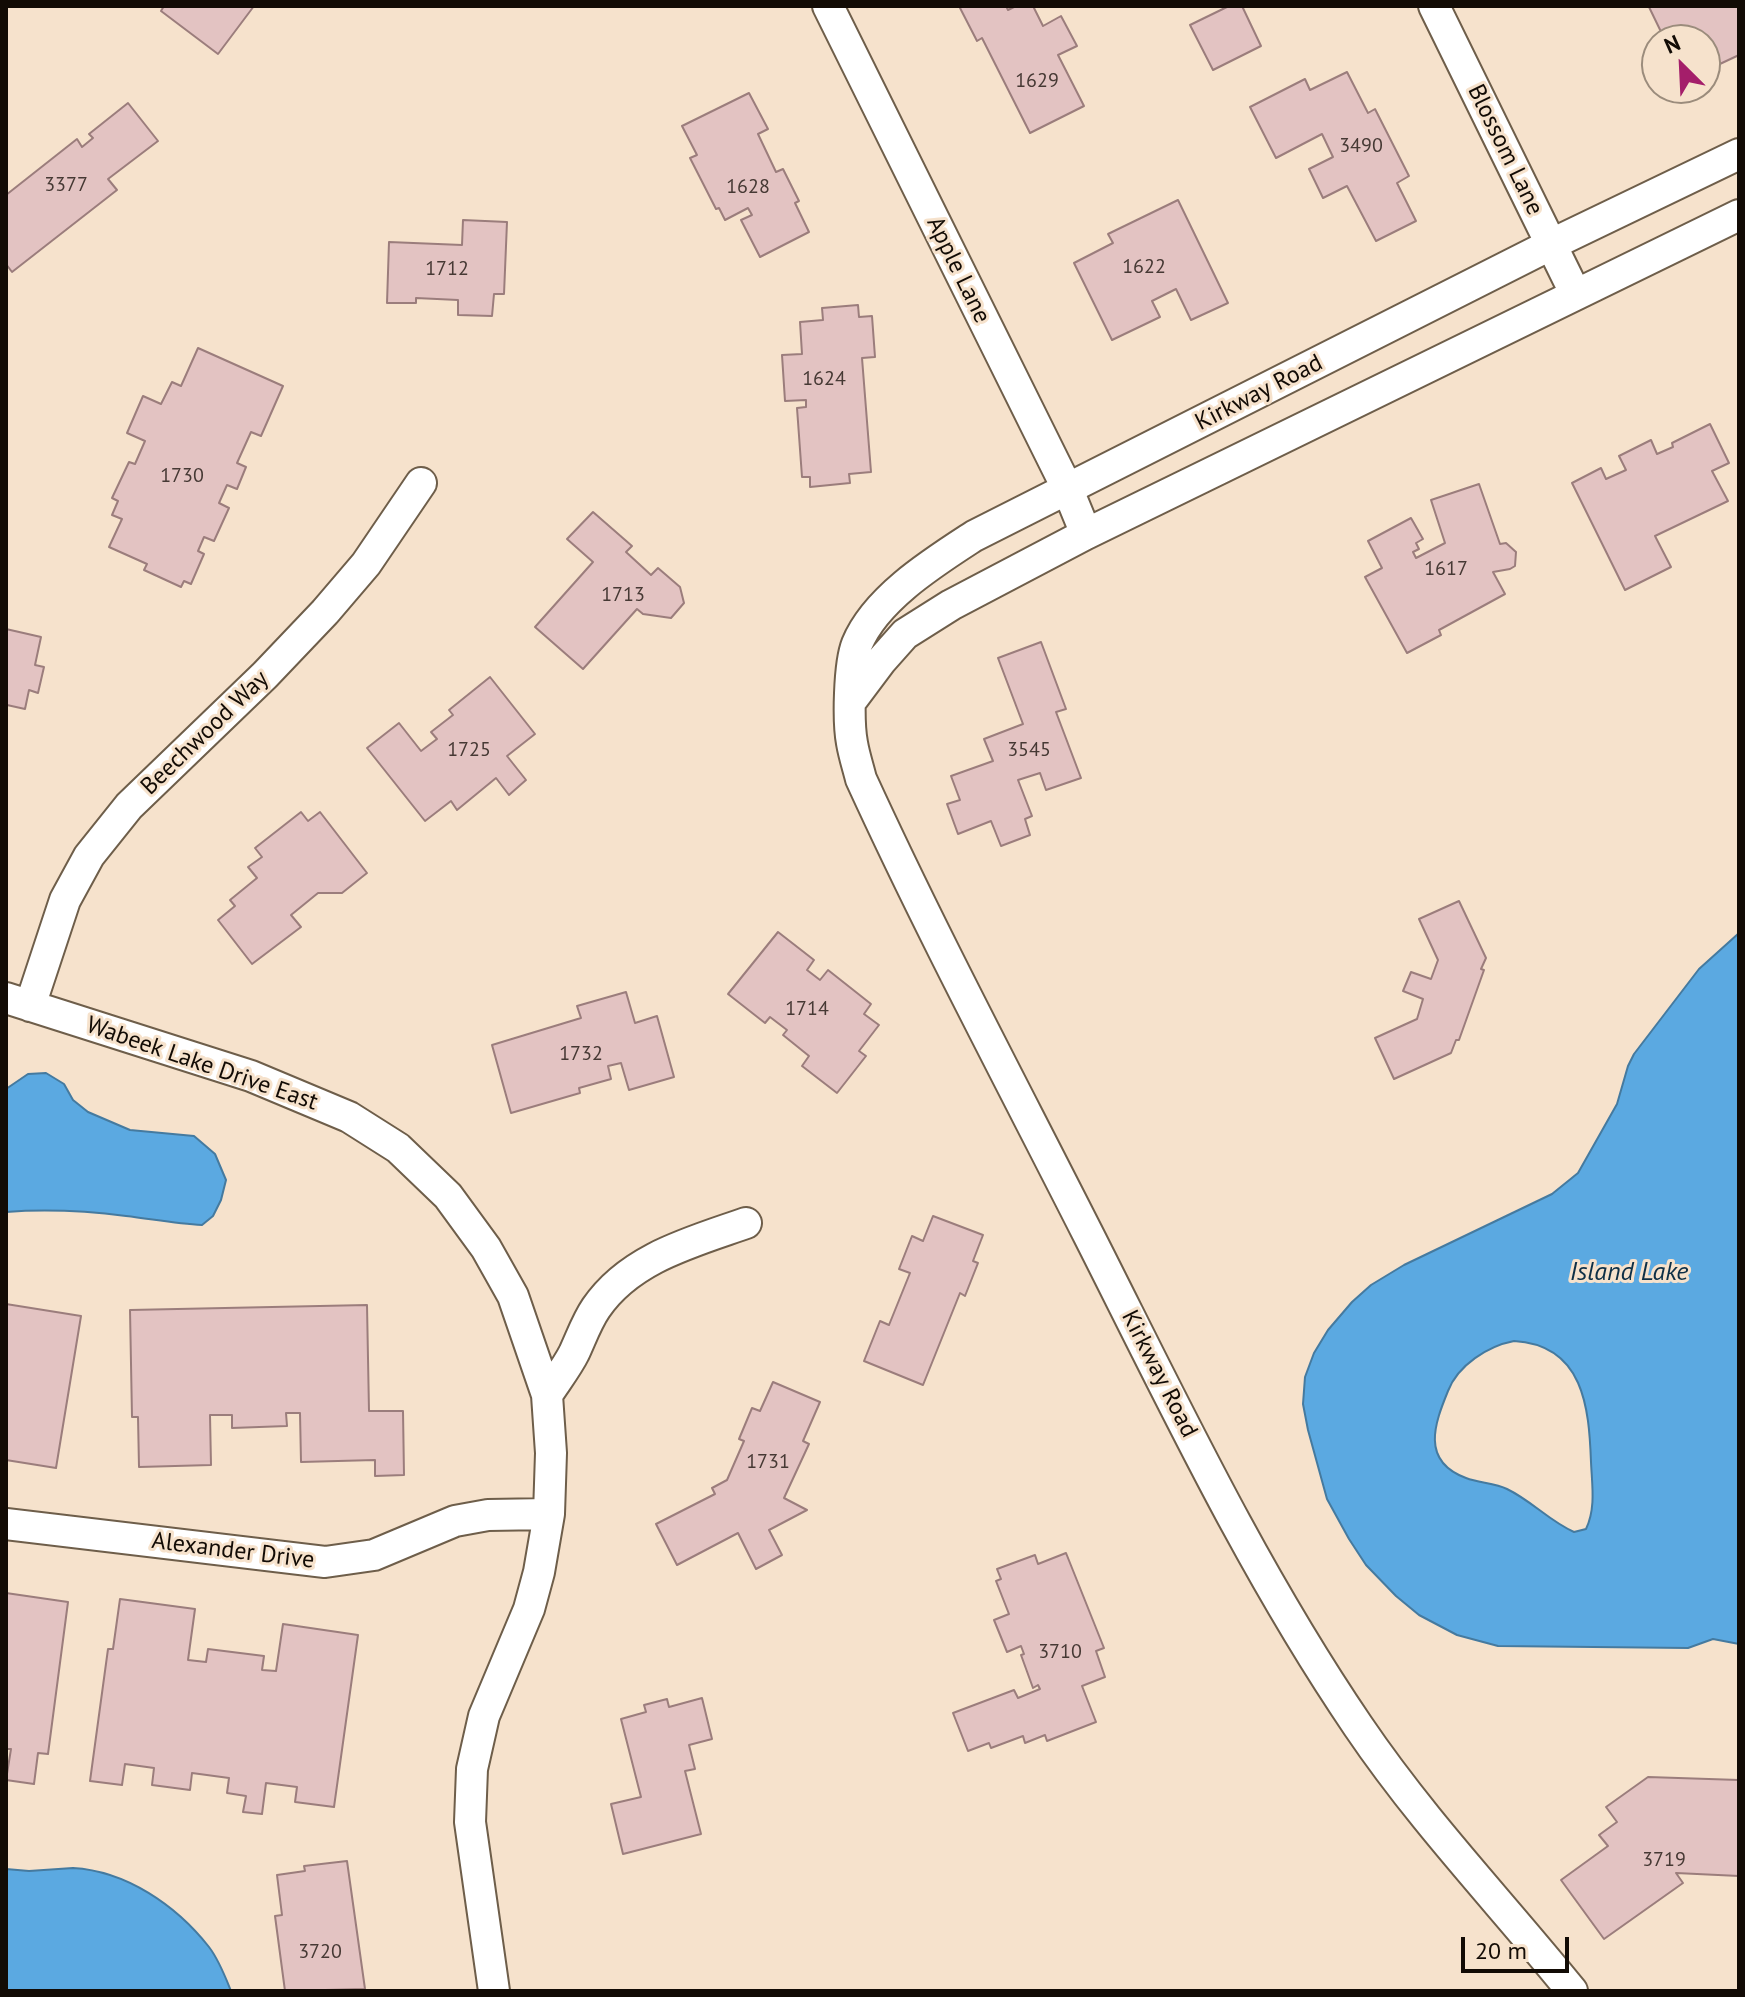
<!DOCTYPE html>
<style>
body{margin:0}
#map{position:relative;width:1745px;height:1997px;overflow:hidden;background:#f6e2cc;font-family:"PT Sans",sans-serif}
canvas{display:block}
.frame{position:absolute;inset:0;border:8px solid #120b05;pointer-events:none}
.north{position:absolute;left:1641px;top:24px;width:80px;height:80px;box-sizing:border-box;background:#f6e2cc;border:2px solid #9b8c7c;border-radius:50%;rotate:336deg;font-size:22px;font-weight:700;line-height:32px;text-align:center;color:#120b05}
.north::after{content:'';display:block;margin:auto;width:28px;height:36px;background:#a41e6a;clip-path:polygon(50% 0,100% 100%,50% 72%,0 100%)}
.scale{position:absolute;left:1461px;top:1937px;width:108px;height:36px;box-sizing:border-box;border:4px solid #120b05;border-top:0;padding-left:10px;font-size:24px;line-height:28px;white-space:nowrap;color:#120b05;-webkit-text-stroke:6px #f6e2cc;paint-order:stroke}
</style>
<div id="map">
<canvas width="1745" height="1997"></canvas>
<div class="frame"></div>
<div class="north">N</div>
<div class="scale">20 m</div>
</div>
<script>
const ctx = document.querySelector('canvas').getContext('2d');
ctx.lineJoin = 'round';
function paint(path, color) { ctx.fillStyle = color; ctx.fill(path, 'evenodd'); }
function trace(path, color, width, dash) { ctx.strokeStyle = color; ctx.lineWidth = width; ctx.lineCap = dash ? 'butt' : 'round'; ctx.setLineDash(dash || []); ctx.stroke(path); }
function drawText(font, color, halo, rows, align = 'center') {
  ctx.font = font + ' "PT Sans",sans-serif'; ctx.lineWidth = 6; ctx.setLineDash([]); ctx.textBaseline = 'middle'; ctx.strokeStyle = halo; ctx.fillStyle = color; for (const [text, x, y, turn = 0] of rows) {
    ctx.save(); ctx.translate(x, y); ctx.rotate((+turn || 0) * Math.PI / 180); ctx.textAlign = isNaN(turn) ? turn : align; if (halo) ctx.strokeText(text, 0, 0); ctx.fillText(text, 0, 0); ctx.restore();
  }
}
const water = new Path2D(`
 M1739 933V1644L1713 1639 1688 1648 1498 1646 1457 1635 1419 1615 1396 1596 1366 1565 1349 1539 1327 1499 1308 1430 1303 1404 1305 1377 1314 1353 1328 1330 1352 1302 1371 1285 1404 1265 1552 1194 1578 1173 1617 1104 1628 1066 1634 1054 1699 969ZM1514 1341C1584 1345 1589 1408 1591 1462 1592 1485 1596 1508 1586 1529L1574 1532C1549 1521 1532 1501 1507 1489 1495 1483 1479 1483 1466 1478 1420 1461 1435 1423 1448 1391 1458 1365 1488 1346 1514 1341Z
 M46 1073 64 1084 73 1100 88 1112 130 1130 194 1136 215 1154 226 1180 221 1200 213 1216 202 1225C176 1224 152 1219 126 1216 87 1211 46 1209 6 1212V1089L28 1074Z
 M73 1868C126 1871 176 1905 209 1947 219 1960 225 1976 231 1991H6V1869L29 1871Z`);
paint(water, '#5ba9e1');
trace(water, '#457a9f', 2);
const building = new Path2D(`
 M164 6H254L218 54 161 11Z
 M959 6H1006L1008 10 1016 6H1033L1043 26 1061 16 1077 46 1058 55 1084 106 1030 133 982 38 977 41Z
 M1229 6H1242L1261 46 1213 70 1190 25Z
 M1652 6H1739V55L1705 71V40H1665L1649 7Z
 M1347 72 1368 113 1375 109 1409 176 1397 183 1416 221 1376 241 1347 186 1323 198 1309 169 1333 157 1322 134 1276 158 1250 107 1305 79 1310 90Z
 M749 93 768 129 758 134 776 172 783 169 799 201 795 203 809 232 760 257 741 220 752 215 748 208 725 220 719 208 716 209 690 158 697 155 682 126Z
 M128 103 158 141 108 179 117 190 12 272 6 264V195L77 139 82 147 93 138 89 134Z
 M1178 200 1228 303 1191 320 1176 289 1152 301 1160 317 1112 340 1074 263 1113 243 1108 234Z
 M463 220 507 222 504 294H494L492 316 458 315V300L416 298V303H387L389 242 462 245Z
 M858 305 859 317 872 316 875 357 862 358 871 472 849 474 850 483 810 487V477H802L797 408 806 407V400L785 401 782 355 802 354 800 322 823 320 822 308Z
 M198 348 283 386 261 436 251 432 237 463 246 467 237 489 227 485 219 503 229 508 214 541 204 537 198 551 204 554 191 584 184 581 181 587 144 570 147 564 109 547 122 519 112 515 118 501 112 498 129 462 135 464 145 441 127 433 143 396 161 404 172 382 181 386Z
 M1710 424 1729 463 1712 471 1728 501 1655 536 1671 567 1625 590 1572 483 1601 468 1606 479 1626 470 1619 456 1651 440 1657 454 1673 447 1672 443Z
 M1479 484 1500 544 1506 543 1516 552 1515 566 1510 569 1493 572 1505 594 1439 630 1441 635 1407 653 1365 577 1382 568 1368 541 1411 518 1423 539 1416 543 1419 549 1413 552 1416 558 1445 543 1431 500Z
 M593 512 632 546 626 552 651 575 658 568 680 587 684 603 671 618 643 614 637 609 583 669 535 627 593 562 567 539Z
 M6 629 41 637 35 665 44 667 38 693 29 690 25 709 7 705 6 709Z
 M1041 642 1066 709 1056 712 1081 778 1046 790 1040 773 1018 780 1032 816 1025 819 1030 835 1001 846 991 821 958 834 947 804 960 800 951 776 993 761 984 739 1023 724 998 658Z
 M490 677 535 734 507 756 526 780 509 795 496 778 457 810 451 801 425 821 367 748 399 723 421 751 437 739 431 732 453 715 449 710Z
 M301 812 308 821 320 812 367 873 342 893H318L291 915 301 927 252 964 218 920 235 906 230 900 257 878 248 867 262 857 255 848Z
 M1459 901 1486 958 1481 969 1484 970 1459 1040H1456L1451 1053 1394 1079 1375 1038 1417 1019 1423 999 1403 991 1411 972 1431 979 1438 960 1419 919Z
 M778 932 814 960 807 970 820 980 828 970 871 1004 864 1014 879 1025 859 1051 866 1056 837 1093 802 1066 809 1056 783 1035 787 1030 770 1017 765 1023 728 994Z
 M626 992 635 1023 657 1016 674 1077 629 1090 621 1063 608 1066 611 1079 579 1088 580 1093 511 1113 492 1045 581 1018 577 1006Z
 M933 1216 983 1235 973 1261 978 1263 965 1296 960 1293 923 1385 864 1361 880 1321 889 1325 910 1273 899 1269 912 1236 923 1241Z
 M6 1304 81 1316 56 1468 6 1460Z
 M367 1305 369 1411H403L404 1475 375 1476V1460L301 1462 300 1413H286L287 1426 232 1428V1415H210L211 1465 139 1467 138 1417H132L130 1310Z
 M773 1382 820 1402 803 1441 809 1444 784 1498 807 1510 769 1530 782 1555 756 1569 738 1533 677 1565 656 1524 715 1494 712 1488 727 1480 744 1441 739 1439 752 1408 760 1411Z
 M1066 1553 1104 1648 1096 1651 1105 1677 1082 1686 1096 1722 1047 1741 1045 1735 1025 1743 1023 1736 991 1748 989 1743 968 1751 953 1713 1014 1690 1018 1698 1040 1689 1038 1685 1033 1688 1021 1655 1024 1654 1021 1646 1007 1652 994 1620 1009 1614 996 1581 1001 1579 997 1569 1035 1555 1038 1564Z
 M6 1593 68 1602 48 1754 38 1753 34 1784 6 1780 11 1749H6Z
 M120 1599 195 1609 188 1660 206 1662 208 1649 264 1656 262 1670 276 1671 283 1624 358 1635 334 1807 295 1802 297 1787 266 1783 262 1814 243 1812 246 1796 227 1793 229 1778 192 1773 190 1790 152 1785 154 1768 125 1764 122 1785 90 1781 108 1649H113Z
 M702 1698 712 1739 689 1745 695 1769 685 1771 701 1834 623 1854 611 1804 641 1797 621 1719 646 1712 644 1705 667 1699 669 1707Z
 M1648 1777 1739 1780V1876L1676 1873 1683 1883 1604 1939 1561 1880 1608 1846 1599 1835 1617 1822 1606 1807Z
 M347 1861 365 1989 285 1991 275 1916 282 1915 277 1875 305 1871 304 1866Z`);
paint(building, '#e3c3c2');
trace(building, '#9b7d7c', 2);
const minor = new Path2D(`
 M828 6 1068 490 1086 534
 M1434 6 1575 293
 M851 701 881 661 905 634 951 605 1086 534 1739 215
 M6 998 251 1076 349 1117 398 1148 448 1196 486 1248 513 1296 547 1395 551 1453 549 1514 539 1572 529 1609 484 1716 472 1769 470 1822 494 1991
 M30 1006 65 900 89 856 129 806 265 675 325 612 366 564 421 483
 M547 1395C556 1381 567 1367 574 1353 581 1338 587 1321 596 1308 630 1258 692 1242 746 1223
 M6 1524 325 1562 374 1555 455 1521 488 1515 549 1514
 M1572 1991C1500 1902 1423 1822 1358 1726 1253 1572 1173 1402 1089 1236 1012 1084 932 934 861 779 858 767 854 755 852 743 848 722 849 664 857 644 876 598 934 562 974 536L1552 244 1739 154`);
trace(minor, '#6e5e4a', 34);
trace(minor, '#fff', 30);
drawText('20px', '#463934', null, [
 ["1629",1037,81],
 ["3490",1361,146],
 ["3377",66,185],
 ["1628",748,187],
 ["1622",1144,267],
 ["1712",447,269],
 ["1624",824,379],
 ["1730",182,476],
 ["1617",1446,569],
 ["1713",623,595],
 ["1725",469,750],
 ["3545",1029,750],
 ["1714",807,1009],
 ["1732",581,1054],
 ["1731",768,1462],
 ["3710",1060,1652],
 ["3719",1664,1860],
 ["3720",320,1952]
]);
drawText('24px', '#120b05', '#f6e2cc', [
 ["Blossom Lane",1505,150,64],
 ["Apple Lane",958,270,64],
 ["Kirkway Road",1259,393,-27],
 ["Beechwood Way",205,733,-44],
 ["Wabeek Lake Drive East",202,1064,19],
 ["Kirkway Road",1159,1374,63],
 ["Alexander Drive",233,1551,7]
]);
drawText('italic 26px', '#0d2f46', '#f6e2cc', [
 ["Island Lake",1629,1273]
]);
</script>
